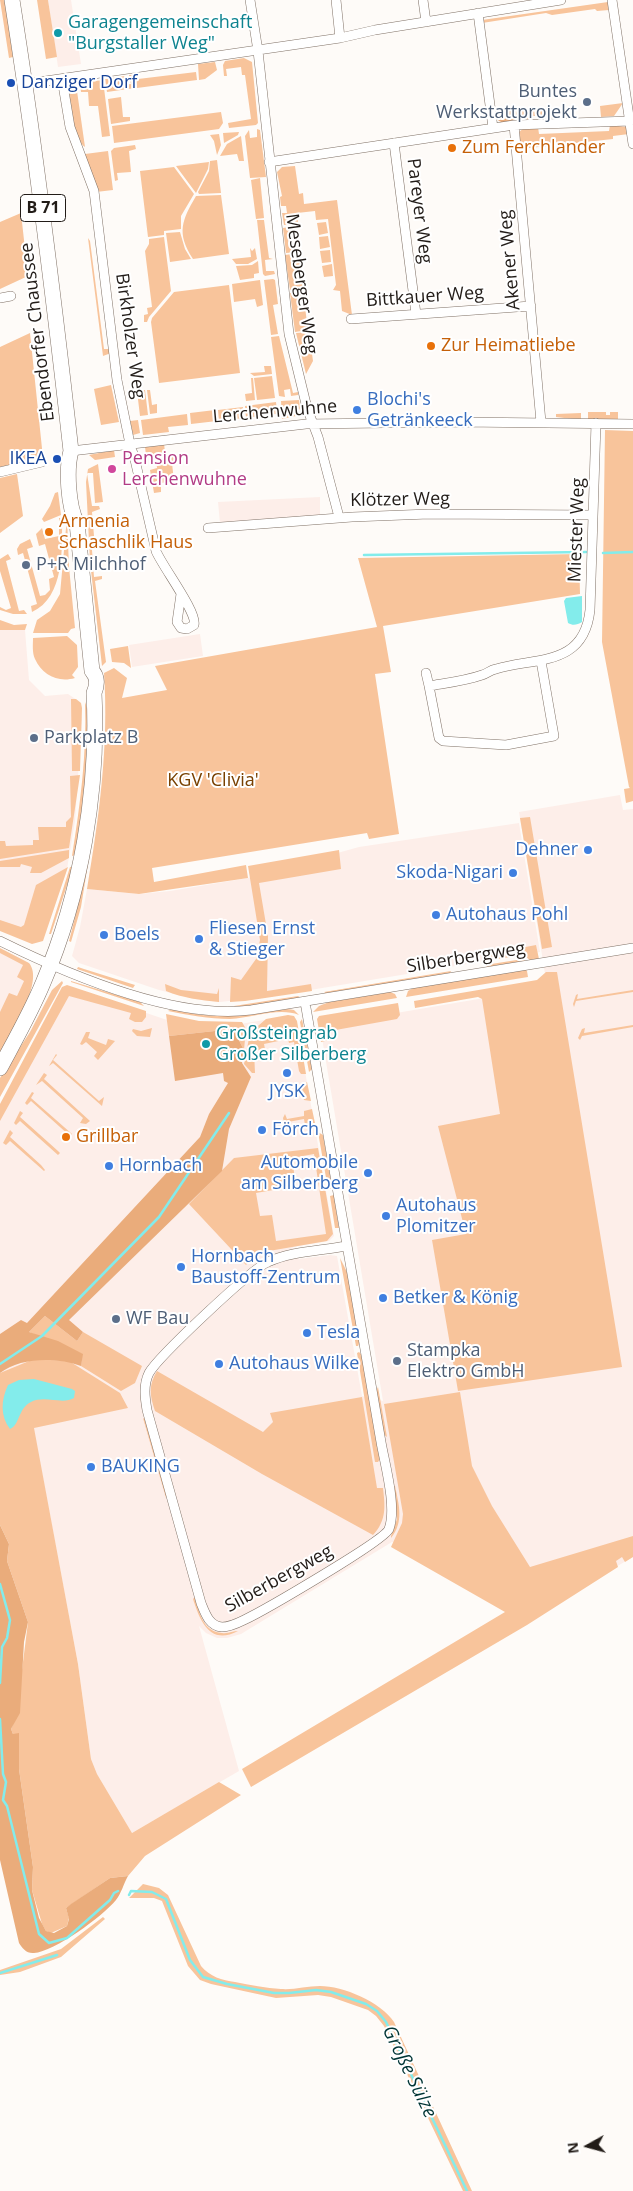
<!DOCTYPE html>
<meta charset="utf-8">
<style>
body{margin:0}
#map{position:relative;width:633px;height:2191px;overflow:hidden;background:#fefbf8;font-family:"Open Sans",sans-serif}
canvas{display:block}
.north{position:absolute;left:563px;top:2121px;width:50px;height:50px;-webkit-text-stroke:4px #fff;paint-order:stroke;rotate:263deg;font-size:14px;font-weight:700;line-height:20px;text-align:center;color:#221c18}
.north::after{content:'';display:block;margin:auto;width:18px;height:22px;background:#221c18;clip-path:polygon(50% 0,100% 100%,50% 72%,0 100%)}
</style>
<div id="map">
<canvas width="633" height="2191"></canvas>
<div class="north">N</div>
</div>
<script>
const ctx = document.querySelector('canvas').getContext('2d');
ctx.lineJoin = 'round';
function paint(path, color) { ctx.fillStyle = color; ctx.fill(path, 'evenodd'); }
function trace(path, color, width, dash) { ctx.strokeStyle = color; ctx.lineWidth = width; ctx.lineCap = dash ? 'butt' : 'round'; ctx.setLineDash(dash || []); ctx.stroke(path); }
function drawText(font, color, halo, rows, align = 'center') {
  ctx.font = font + ' "Open Sans",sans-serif'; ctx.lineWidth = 4; ctx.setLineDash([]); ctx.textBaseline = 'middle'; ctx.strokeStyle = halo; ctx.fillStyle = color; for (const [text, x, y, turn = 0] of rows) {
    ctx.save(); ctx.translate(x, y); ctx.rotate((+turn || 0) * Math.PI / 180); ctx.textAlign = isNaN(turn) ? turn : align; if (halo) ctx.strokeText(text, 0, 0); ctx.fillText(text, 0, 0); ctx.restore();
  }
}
paint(new Path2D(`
 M48 0H71L81 64 58 67Z
 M320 497V516L220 523 218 502Z
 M0 630H25L29 680 45 696 68 694 80 702 82 718 75 821 67 869 43 939 0 929Z
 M200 634 203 656 132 667 129 645Z
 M620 795 623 810 633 809V1557L528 1618 392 1542 241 1634 227 1638H217L206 1633 199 1626 239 1771 132 1833 97 1774 91 1759 78 1664 35 1436 0 1441V1105L67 986 170 1021 180 1034 288 1016 296 1020 334 1236 329 1241 293 1247 299 1259 330 1255 337 1256 362 1396 383 1401 320 1026 537 989 546 980 519 812Z
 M519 823 540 952 274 996 220 1002 194 999 159 990 79 963 72 956 80 927 87 889 139 894 170 891 248 878 359 847Z
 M0 951 25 963 30 969 0 1031Z`), '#fdeee9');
paint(new Path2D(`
 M0 0H5L13 57 9 58Z
 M37 0H48L57 57 46 59Z
 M608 2 609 10 597 11 595 9 552 15 546 13 482 23V20Z
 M244 58 252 62 258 123 256 125 229 128 228 123 251 119 245 75H242L241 67 226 69 227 76H224L223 65 225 61Z
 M215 62 217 70 205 79 199 80 198 64Z
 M196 72 197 80 137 88 135 74H137L138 79Z
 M129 75H133L135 88 107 92 105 79 125 76 123 79 124 85 131 84Z
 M103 80 110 136 102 137 98 106H89L88 92H81L80 83Z
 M72 84H76L85 147C75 142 64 93 72 84Z
 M121 97 123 117H130V121L111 124 108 99Z
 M623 103 614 116 601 117 600 106Z
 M546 108H555L556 118H538V111L546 110Z
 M534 109 535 116H530V119H521L520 110Z
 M221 112 223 123 219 129 114 143 112 126Z
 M610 125 627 127 629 134 613 136V139L520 149 519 132 524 128 538 127 539 134 609 131Z
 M257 129 260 130 266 177 250 178 245 136 249 130 250 138 257 137Z
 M239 132 238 135 224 143 223 133Z
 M219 134 221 145 217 155 214 141 210 135Z
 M241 136 244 161H239L237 154 220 156 227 144Z
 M135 145 136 149 129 151 131 172 117 173 118 180 115 181 111 151 114 148Z
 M108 151 113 190 96 192 85 154Z
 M217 160 221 193 199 194 198 192 209 171 210 161Z
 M209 162 208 169 196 193 176 166Z
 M295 166 299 194 303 193 304 204 337 200 352 315 342 311 340 291 333 290 336 285 328 219 316 220 315 211 297 213 298 223 284 225 282 213H287L286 206H281L280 197 282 196 277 172 282 167Z
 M174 167 194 194 181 216V229L164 231V235L148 237 140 171Z
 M260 178 264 218 256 219 251 180Z
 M221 195 229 254 193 259C176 233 182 220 196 196Z
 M21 213 28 276 0 289V222Z
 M257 220H264L269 258 273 259 265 260 266 271H274L275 274 265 276 263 274Z
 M326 222 328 233 319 235 317 223Z
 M295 226 298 252 286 253 283 228Z
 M180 232 185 249 191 259 170 262 166 233Z
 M328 236 330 247 320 249 319 237Z
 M164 237 171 291 149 317 147 322H144V315L148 314 147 308 152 307 145 251 149 244V239Z
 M88 238 90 241 104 349H110L111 353 103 356Z
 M250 248 252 251 255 248 257 259 248 264H236L232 259 251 257Z
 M330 250 331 262 322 263 320 251Z
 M299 253 303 289 290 290 285 255Z
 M258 261 259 273 254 274V278L240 280 236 266 252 265Z
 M332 264 333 276 324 277 322 266Z
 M273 279 275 280 278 304 273 305 278 334 271 335 264 280Z
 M260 280 263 305 257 307 255 299 234 302 232 284Z
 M229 285 240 373 159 383 151 322 152 318 174 292Z
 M303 292 308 330 295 332 290 293Z
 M309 332 313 361 306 374 296 333Z
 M30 333 43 458 0 467V347Z
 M279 336 293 393 298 392V395L291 396 290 389 284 390 285 397 279 396 271 337Z
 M264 366H271L272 374 254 376 250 373 265 372Z
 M272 376 275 398 257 400 254 378Z
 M251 378H253L255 400 246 401 245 394 252 393Z
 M111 385 119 422 101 425 94 389Z
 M145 390 148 415 140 416 137 391Z
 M147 390H150L152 405 157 404V413L150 414Z
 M299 400 300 408 296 416 282 419 281 401Z
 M276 402 278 420 276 414 246 418 245 406Z
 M243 407 244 418 219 421 218 410Z
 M215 410 217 421 191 424 190 413Z
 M588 412H606V415H610V412H618V420H588Z
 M581 413V420L556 417V414Z
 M187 414 188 425 168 427 169 432 143 435 141 420Z
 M138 420 140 433 133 435 130 421Z
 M605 430 633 431V801L626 803 624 789 630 788 629 787 602 642Z
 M164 443 165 453 146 456 145 446Z
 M114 450 115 457 95 460 89 455Z
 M178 456 180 461 172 463 174 481 161 483V492L154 493 150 470 157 468 156 459Z
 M98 464 103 502 95 503 93 473H87L92 506H99L100 509 92 512 95 548 92 550 94 577 102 576V579L95 581 106 662 102 666 90 562 86 482 88 469Z
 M17 474 23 516 0 533V478Z
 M58 492 61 515 44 522 42 519 50 506 55 493Z
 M67 517 69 567 75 628 71 629 68 633H33L37 620 50 611 60 594Z
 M59 518H62C62 548 65 597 32 612L31 606 37 604 23 553 18 555 17 549 20 544 30 539 33 547 27 549 40 596 45 595 50 590 49 579 54 577 45 544 39 546 36 534 42 528 45 539 59 536Z
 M8 554 11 559 6 561 19 611 24 610 27 614H13L0 610V607L6 610 11 608 0 571V559Z
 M579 554 580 594 383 626 391 672 375 674 399 834 369 839 367 833 152 868 154 882 246 865 248 878 139 894 87 889C99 818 109 746 104 673L114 668 127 678 122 698 167 690 155 666 377 627 358 558Z
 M0 620 14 625 27 624 25 630H0Z
 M67 636 77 645 78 667 72 675 75 678C58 683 42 675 35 659 32 653 33 644 33 638Z
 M128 646 131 668 124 663 112 662 110 649Z
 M71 699H76L81 703 82 708 80 771H72Z
 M85 702C96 728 80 825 75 855L72 856C80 805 87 754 85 702Z
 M80 775 69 848 0 859V841H5L6 846 33 845V840H39L38 827H66V822L71 817 70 776Z
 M530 817 552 947 542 949 520 818Z
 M91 845 81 907 71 942 69 941C78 909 83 877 91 845Z
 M69 850V858L41 873H30L32 867 21 864 20 867H0V861Z
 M339 850 341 869 259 883 268 936 267 991 311 984 312 991 245 1001 230 1002 231 977 241 980 256 959 260 940 248 866Z
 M68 867 43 941 32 944 0 931V920L21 927 24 925 36 885Z
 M70 867H73L51 934H49Z
 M536 945 539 959 530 960 523 955 485 961 484 955Z
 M0 948 29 963C45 982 10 1033 0 1053V1012L9 993 17 996 24 981 17 977 23 965 0 953Z
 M523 959 525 961 487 967 485 965Z
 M78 967 84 969 135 985 133 988 77 969Z
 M525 969 527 971 528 977 406 997 408 991 413 988Z
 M451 971 450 973 327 994 324 992Z
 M546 972H557L622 1367 458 1391 432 1240 466 1234 438 1126 500 1114 482 999 478 997 415 1008 414 1001 537 980Z
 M62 981 63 983 0 1097V1078L30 1032 52 990Z
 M71 981 140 1002 144 1006 71 982Z
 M165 984 181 990 217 994 219 988V1002C200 1000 183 998 166 991Z
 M67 985 146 1011V1017L142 1022H135L129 1019 131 1013 69 996 0 1121V1104L62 987Z
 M633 990V992L576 1001 574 1007 573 1004 576 995 578 994 577 999Z
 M390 992 395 994 397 998 313 1012 319 1006 329 1002Z
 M298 996 302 998 235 1008 234 1006Z
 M398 1003 400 1015 397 1019 330 1031 329 1040 321 1042 317 1019 319 1016Z
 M172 1009 201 1015 226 1016 288 1009 294 1010 299 1015C279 1007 252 1018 230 1019 209 1019 188 1015 168 1011Z
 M166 1014 199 1021 242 1022 246 1029 244 1050 233 1029 169 1036Z
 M288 1015 294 1016 297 1021 306 1074H301L299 1071 294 1042 289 1043 288 1039 264 1044 265 1049 254 1051 255 1073H252L244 1064 250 1033 266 1019Z
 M302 1019 312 1069 309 1072 300 1022Z
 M633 1025V1027L582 1036 580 1040 578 1038 582 1029 585 1028 584 1033Z
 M152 1028 150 1037 137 1036 132 1031 133 1029 141 1031Z
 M86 1032H90L88 1038 106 1045 108 1039 115 1041 98 1060 94 1056 97 1052 86 1042 82 1045 80 1044Z
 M56 1054 57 1055 53 1060 99 1101 104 1097 102 1106 53 1063 49 1066Z
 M44 1073 47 1075 44 1079 90 1121 86 1124 80 1123 83 1118 42 1081 36 1085Z
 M307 1082 311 1101 304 1100 301 1087Z
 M32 1092 34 1093 31 1098 72 1134 70 1136 31 1101 27 1105 25 1103Z
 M312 1109 315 1123 305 1125 304 1119 288 1122V1128L285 1127 283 1118 285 1114 287 1119 304 1116V1111Z
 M20 1111 23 1113 20 1117 58 1151 60 1153 58 1155 20 1121 16 1125 14 1123Z
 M10 1130 13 1133 10 1137 41 1165 45 1170 44 1171 10 1141 6 1145 3 1143Z
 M318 1132 323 1135 332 1186 331 1189H328Z
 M318 1148 333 1234 327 1241 263 1252 254 1256 246 1265 189 1204 234 1158ZM314 1154 326 1234 276 1241 272 1215 260 1216 256 1193 296 1186 292 1158Z
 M334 1195 339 1228H335L330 1196Z
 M340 1258 348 1274 360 1342 358 1346H356Z
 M45 1316 77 1341 83 1332 142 1366 135 1383 121 1391 81 1366 82 1354 29 1332Z
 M359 1352 362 1355 380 1459 378 1462H375L374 1456 357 1353Z
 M34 1359 69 1361 120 1393 128 1408 34 1428 78 1664 91 1759 97 1774 132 1833 219 1782 241 1795 145 1856 128 1876 110 1878 66 1908 69 1918 67 1926 51 1933 46 1931 42 1924 32 1890 33 1867 19 1769V1734H13L11 1729 16 1718 28 1622 7 1561 9 1544 0 1525V1373Z
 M157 1371 263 1432 273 1422 270 1413 362 1397 377 1488H383C385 1506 387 1520 373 1535L262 1474 155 1411C150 1397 148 1385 157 1371Z
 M378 1387 387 1437 383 1434 376 1391Z
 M460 1392 472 1466 492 1506 530 1567 633 1536V1557L625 1562 622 1557 616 1561 618 1567 527 1625 251 1787 242 1769 505 1612 391 1547 402 1523 403 1514 384 1404Z
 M143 1418 146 1420 167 1495 166 1498Z
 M393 1486H395C399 1505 404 1522 391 1538V1536L397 1519Z
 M195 1597C199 1612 203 1632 222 1633 228 1634 233 1631 238 1631 210 1646 200 1621 193 1599Z
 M143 1884 159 1888 168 1895 201 1966C210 1977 222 1980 235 1982 250 1985 266 1988 281 1989 294 1990 307 1986 320 1986 343 1986 381 2002 394 2022L472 2191H463L384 2026 376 2016 368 2010 331 1997 318 1995 276 1998 211 1984 200 1980 188 1966 162 1901 154 1898H129Z
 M103 1917 105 1919 61 1957 20 1972 0 1975V1970L61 1949Z`), '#f8c49b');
paint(new Path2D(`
 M516 110 517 120C507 125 497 124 492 112Z
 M233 1029 244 1050 242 1063 251 1077 229 1129 222 1171 69 1320 83 1332 77 1341 45 1316 29 1332 58 1341 83 1354 81 1366C58 1357 20 1357 0 1373V1334L21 1320 27 1323 200 1137 209 1114 228 1083 224 1081 223 1073 175 1081 169 1036Z
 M0 1525 9 1544 7 1561 28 1622 24 1642 20 1713 11 1729 13 1734 19 1733V1769L33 1867 32 1890 39 1918 46 1931 54 1933 67 1926 69 1919 66 1908 71 1904 110 1878 128 1876C124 1883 121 1894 116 1900 103 1916 54 1952 34 1953 27 1954 22 1948 19 1943L0 1860Z`), '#eaac7b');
paint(new Path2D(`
 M582 596V622C577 625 573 626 568 623L564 601 566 598Z
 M34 1379 72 1389 75 1391 74 1398C62 1405 45 1395 31 1402 18 1408 20 1425 10 1429 0 1416 1 1400 8 1385L19 1380Z`), '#83eceb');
trace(new Path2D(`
 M603 553 633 552
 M364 555 586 552
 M0 1364 42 1336 159 1217 229 1113
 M0 1584 10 1620 7 1638 2 1647 0 1683
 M0 1719 3 1774 6 1782 3 1800 7 1806 39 1934 49 1943 67 1938 110 1900 114 1893 118 1891
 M129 1895 131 1891 152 1892 166 1899 190 1960 203 1977 227 1984 274 1993H289L316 1990 331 1992 366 2004 377 2011 386 2022 467 2191
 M0 1973 57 1955`), '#83eceb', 2.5);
const street = new Path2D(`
 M250 0 258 51 289 334 307 408 318 437 339 517
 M336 0 340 38
 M423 0 426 22
 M612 0 633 144
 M478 13 493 128
 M62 79 70 127 94 191 117 380 130 444 135 460 156 551C162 566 198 613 194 625L187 629 181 628 177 622 181 594
 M25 84 340 38 375 30 561 0
 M514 125 541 422
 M394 143 416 314
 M269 162 514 125 630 121
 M0 298 11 296
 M351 319 531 306
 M71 451 306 424 462 422 633 424
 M0 472 42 462
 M208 528 352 517 429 514 593 515
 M541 661 554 736 506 745 443 741 439 738 429 686C446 683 465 681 482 675 487 674 490 670 496 669 536 657 584 667 590 610L596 423
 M426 673 429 686
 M0 941C69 975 174 1020 251 1010L633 948
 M305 1002 381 1442C385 1465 397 1507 389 1529 384 1541 263 1611 244 1620 238 1623 230 1627 222 1627 209 1626 205 1613 201 1603L147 1410C145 1398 143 1385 149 1373 158 1357 251 1269 268 1262 291 1251 321 1251 346 1246`);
const primary = new Path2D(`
 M0 1068C15 1040 31 1012 43 983 81 894 99 790 94 693 97 686 98 677 92 671L77 523C68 507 66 469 71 451 54 300 36 150 12 0`);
trace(street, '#807267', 10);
trace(primary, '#807267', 16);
trace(street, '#fff', 9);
trace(primary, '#fff', 15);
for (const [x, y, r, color] of [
 [58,33,5,"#0f9aa8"],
 [11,83,5,"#1a4fb4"],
 [587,102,5,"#5c6f8a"],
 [452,148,5,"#e8710a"],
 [431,346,5,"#e8710a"],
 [357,410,5,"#3f7fe0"],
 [57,459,5,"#1a4fb4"],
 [112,469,5,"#d1479c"],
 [49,532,5,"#e8710a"],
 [26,565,5,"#5c6f8a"],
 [34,738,5,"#5c6f8a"],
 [588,850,5,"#3f7fe0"],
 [513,873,5,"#3f7fe0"],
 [436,915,5,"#3f7fe0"],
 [104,935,5,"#3f7fe0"],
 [199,939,5,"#3f7fe0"],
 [206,1044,5,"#0f9aa8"],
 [287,1073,5,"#3f7fe0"],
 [262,1130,5,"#3f7fe0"],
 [66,1137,5,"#e8710a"],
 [109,1166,5,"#3f7fe0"],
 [368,1173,5,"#3f7fe0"],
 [386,1216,5,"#3f7fe0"],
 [181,1267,5,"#3f7fe0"],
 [383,1298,5,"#3f7fe0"],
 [116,1319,5,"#5c6f8a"],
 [307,1333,5,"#3f7fe0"],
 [397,1361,5,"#5c6f8a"],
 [219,1364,5,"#3f7fe0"],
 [91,1467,5,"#3f7fe0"]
]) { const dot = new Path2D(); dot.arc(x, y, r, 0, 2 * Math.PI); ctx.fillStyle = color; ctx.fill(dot); trace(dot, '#fff', 2); }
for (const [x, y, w] of [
 [43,208,45]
]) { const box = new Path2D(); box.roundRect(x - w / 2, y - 13.5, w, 27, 4); ctx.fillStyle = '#fff'; ctx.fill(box); trace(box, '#221c18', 1); }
drawText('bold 16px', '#221c18', null, [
 ["B 71",43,208]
]);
drawText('18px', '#0d838f', '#fff', [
 ["Garagengemeinschaft",68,23],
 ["\"Burgstaller Weg\"",68,44],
 ["Großsteingrab",216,1034],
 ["Großer Silberberg",216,1055]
], 'left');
drawText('18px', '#164399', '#fff', [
 ["Danziger Dorf",21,83],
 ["IKEA",47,459,"right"]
], 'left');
drawText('18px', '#4e5e75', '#fff', [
 ["Buntes",577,92,"right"],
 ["Werkstattprojekt",577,113,"right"],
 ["P+R Milchhof",36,565],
 ["Parkplatz B",44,738],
 ["WF Bau",126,1319],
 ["Stampka",407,1351],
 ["Elektro GmbH",407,1372]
], 'left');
drawText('18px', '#c56008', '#fff', [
 ["Zum Ferchlander",462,148],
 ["Zur Heimatliebe",441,346],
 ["Armenia",59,522],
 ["Schaschlik Haus",59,543],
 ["Grillbar",76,1137]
], 'left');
drawText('18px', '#221c18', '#fff', [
 ["Pareyer Weg",419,211,83],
 ["Akener Weg",510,260,-95],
 ["Meseberger Weg",301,284,82],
 ["Bittkauer Weg",425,297,-4],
 ["Ebendorfer Chaussee",38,332,-97],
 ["Birkholzer Weg",130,336,82],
 ["Lerchenwuhne",275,412,-5],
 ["Klötzer Weg",400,500,-1],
 ["Miester Weg",577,530,-88],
 ["Silberbergweg",466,958,-9],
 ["Silberbergweg",279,1579,-29]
]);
drawText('18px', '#366cbe', '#fff', [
 ["Blochi's",367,400],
 ["Getränkeeck",367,421],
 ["Dehner",578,850,"right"],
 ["Skoda-Nigari",503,873,"right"],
 ["Autohaus Pohl",446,915],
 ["Fliesen Ernst",209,929],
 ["& Stieger",209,950],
 ["Boels",114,935],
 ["JYSK",287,1092,"center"],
 ["Förch",272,1130],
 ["Automobile",358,1163,"right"],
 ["am Silberberg",358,1184,"right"],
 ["Hornbach",119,1166],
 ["Autohaus",396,1206],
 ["Plomitzer",396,1227],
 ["Hornbach",191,1257],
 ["Baustoff-Zentrum",191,1278],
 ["Betker & König",393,1298],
 ["Tesla",317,1333],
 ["Autohaus Wilke",229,1364],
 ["BAUKING",101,1467]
], 'left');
drawText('18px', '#b23c85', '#fff', [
 ["Pension",122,459],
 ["Lerchenwuhne",122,480]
], 'left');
drawText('18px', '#784000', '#fff', [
 ["KGV 'Clivia'",213,781]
]);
drawText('italic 19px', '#003535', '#fff', [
 ["Große Sülze",409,2072,64]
]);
</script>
